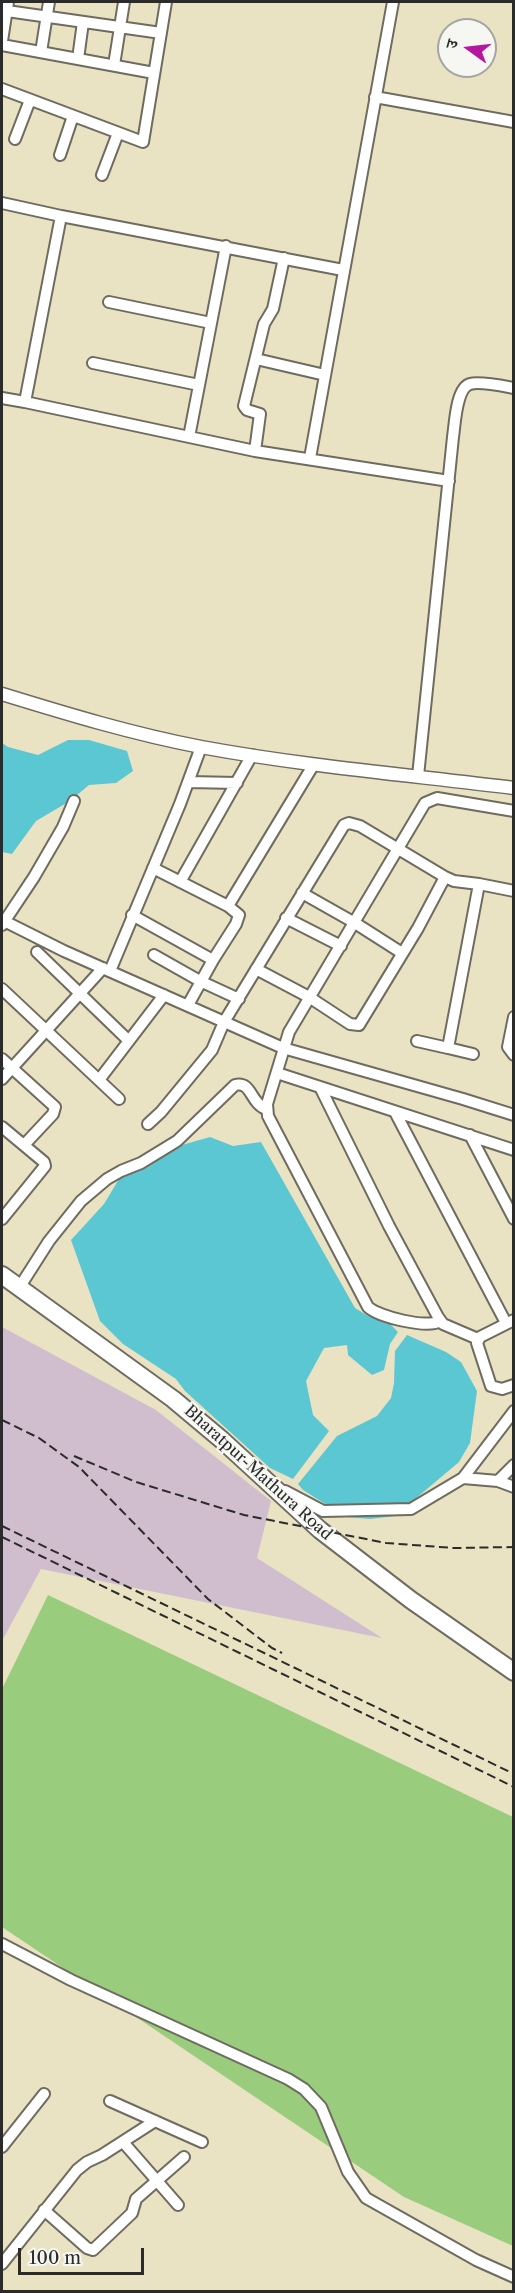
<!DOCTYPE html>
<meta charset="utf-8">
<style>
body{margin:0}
#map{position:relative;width:515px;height:2293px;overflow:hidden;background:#eae3c3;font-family:"Libre Caslon Text","Noto Serif Devanagari",serif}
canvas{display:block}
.frame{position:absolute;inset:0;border:3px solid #2b2b2b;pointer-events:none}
.north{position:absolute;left:437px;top:18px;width:60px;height:60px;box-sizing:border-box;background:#f6f6f2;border:2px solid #a5a5a2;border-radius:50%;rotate:285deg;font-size:16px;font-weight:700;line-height:24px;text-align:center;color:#2b2b2b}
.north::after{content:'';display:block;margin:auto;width:21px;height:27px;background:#b5179e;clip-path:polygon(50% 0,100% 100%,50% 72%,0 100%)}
.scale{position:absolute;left:18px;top:2248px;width:126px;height:27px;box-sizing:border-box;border:3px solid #2b2b2b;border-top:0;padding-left:8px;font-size:18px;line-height:21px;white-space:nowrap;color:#2b2b2b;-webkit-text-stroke:4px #f6f6f2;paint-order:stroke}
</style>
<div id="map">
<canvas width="515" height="2293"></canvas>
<div class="frame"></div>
<div class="north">उ</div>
<div class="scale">100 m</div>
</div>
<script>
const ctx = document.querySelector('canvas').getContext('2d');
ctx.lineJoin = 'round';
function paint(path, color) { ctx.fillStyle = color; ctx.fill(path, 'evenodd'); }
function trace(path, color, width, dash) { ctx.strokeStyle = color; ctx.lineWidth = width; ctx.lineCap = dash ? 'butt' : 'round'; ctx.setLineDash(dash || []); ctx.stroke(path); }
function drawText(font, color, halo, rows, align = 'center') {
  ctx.font = font + ' "Libre Caslon Text",serif'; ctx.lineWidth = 4.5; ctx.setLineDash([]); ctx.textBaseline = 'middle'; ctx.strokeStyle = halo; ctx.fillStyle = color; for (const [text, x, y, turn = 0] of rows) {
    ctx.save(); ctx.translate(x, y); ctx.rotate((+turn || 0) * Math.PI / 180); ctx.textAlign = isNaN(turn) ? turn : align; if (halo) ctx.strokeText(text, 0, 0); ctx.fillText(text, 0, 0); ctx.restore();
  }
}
paint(new Path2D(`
 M2 1327 156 1410 271 1501 257 1558 382 1638 41 1569 2 1641Z`), '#d0bdce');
paint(new Path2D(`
 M48 1595 513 1817V2246L404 2197 2 1927V1689Z`), '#99cc7d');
paint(new Path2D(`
 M68 740H89L127 751 133 771 116 783 89 785 70 801 36 821 12 854 2 852V743L8 747 38 755Z
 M210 1137 233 1146 261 1142 355 1308 368 1316 386 1320 398 1332 390 1344 384 1370 372 1375 348 1355 347 1345 324 1348 306 1381 313 1415 329 1431 293 1479 270 1468 185 1391 176 1379 123 1344 100 1321 71 1240 104 1204 119 1179 148 1167 175 1147Z
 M407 1335 446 1352 461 1362 477 1391 470 1443 459 1462 395 1516 370 1519 346 1517 303 1490 298 1484 337 1436 377 1416 391 1398 394 1383 395 1351Z`), '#5bc7d2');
const minor = new Path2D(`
 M7 11 161 33
 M2 41 8 2
 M2 45 154 73
 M41 52 49 2
 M78 59 83 22
 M114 65 124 2
 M2 89 143 142 166 2
 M375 97 514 122
 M15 139 30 100
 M60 155 73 116
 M102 175 118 133
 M2 203 61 216
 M343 270 61 216 25 402 255 451 449 481
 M109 302 211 323
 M256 359 325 375
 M93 363 199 385
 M2 398 25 402
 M189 437 226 246
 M255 451 260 414 247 410 244 406 264 324 273 309 284 258
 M310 458 393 2
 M418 776 453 437C455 424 456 388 470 384 479 381 503 386 514 388
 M189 782 237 783
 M153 868 228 906 239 915 236 924 213 960 188 1005
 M180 882 252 755
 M479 884 514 891
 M302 893 355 923 402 953
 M228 906 314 764
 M132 915 213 960
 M286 918 341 946
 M2 920 64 951 283 1048 463 1099 514 1115
 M2 925 34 877 63 827 74 801
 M37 952 129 1041
 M154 955 200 981 239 999
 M110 971 180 804 201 747
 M2 989 119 1099
 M514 1017 508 1047 514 1055
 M417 1041 448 1048 479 884 454 881 445 877
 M448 1048 473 1054
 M2 1059 55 1107 53 1114 24 1145
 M277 1073 514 1150
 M2 1079 103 968
 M99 1080 164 995
 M320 1087 389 1226 438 1317 443 1324 478 1339
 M395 1112 506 1323
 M148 1124 161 1112 212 1050 224 1022 344 825 349 823 360 826 445 877 418 928 359 1025 350 1024 309 997 256 969
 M2 1127 44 1162 45 1166 2 1219
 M470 1135 514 1219
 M19 1288 49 1241 81 1201 107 1179 121 1171 141 1163 177 1141 235 1085C252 1081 250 1103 266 1109
 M514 1320 480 1337 477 1343 491 1386 502 1389 514 1385
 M440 1321C428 1329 379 1317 368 1307L268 1116 267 1104 289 1032 425 803 437 798 514 811
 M463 1478 514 1411
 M498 1481 514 1465
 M285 1491 323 1511 411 1509 463 1478 498 1481 514 1487
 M2 1944 71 1980 288 2079 304 2089 321 2107 348 2172 366 2198 476 2260 514 2277
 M110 2101 202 2142
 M123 2142 178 2205
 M2 2147 44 2094
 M44 2210 87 2248 93 2250 132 2213 136 2199 184 2157
 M2 2264 77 2170 87 2162 102 2155 155 2121`);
const tertiary = new Path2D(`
 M2 694C67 714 133 734 201 747 304 766 409 775 514 788`);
const trunk = new Path2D(`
 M2 1275 173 1399 222 1440 320 1530 411 1600 514 1672`);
trace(minor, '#6e6b60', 14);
trace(tertiary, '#6e6b60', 15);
trace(trunk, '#6e6b60', 20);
trace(minor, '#fff', 10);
trace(tertiary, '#fff', 12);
trace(trunk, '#fff', 16);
trace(new Path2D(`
 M2 1420 39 1438 79 1467 208 1599 272 1648 282 1653
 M74 1456 136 1482 244 1515 386 1543 454 1548 514 1547
 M2 1526 514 1774
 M2 1537 514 1787`), '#2b2b2b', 2, [9, 4.5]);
drawText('16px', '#2b2b2b', '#f6f6f2', [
 ["Bharatpur-Mathura Road",258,1473,42]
]);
</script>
